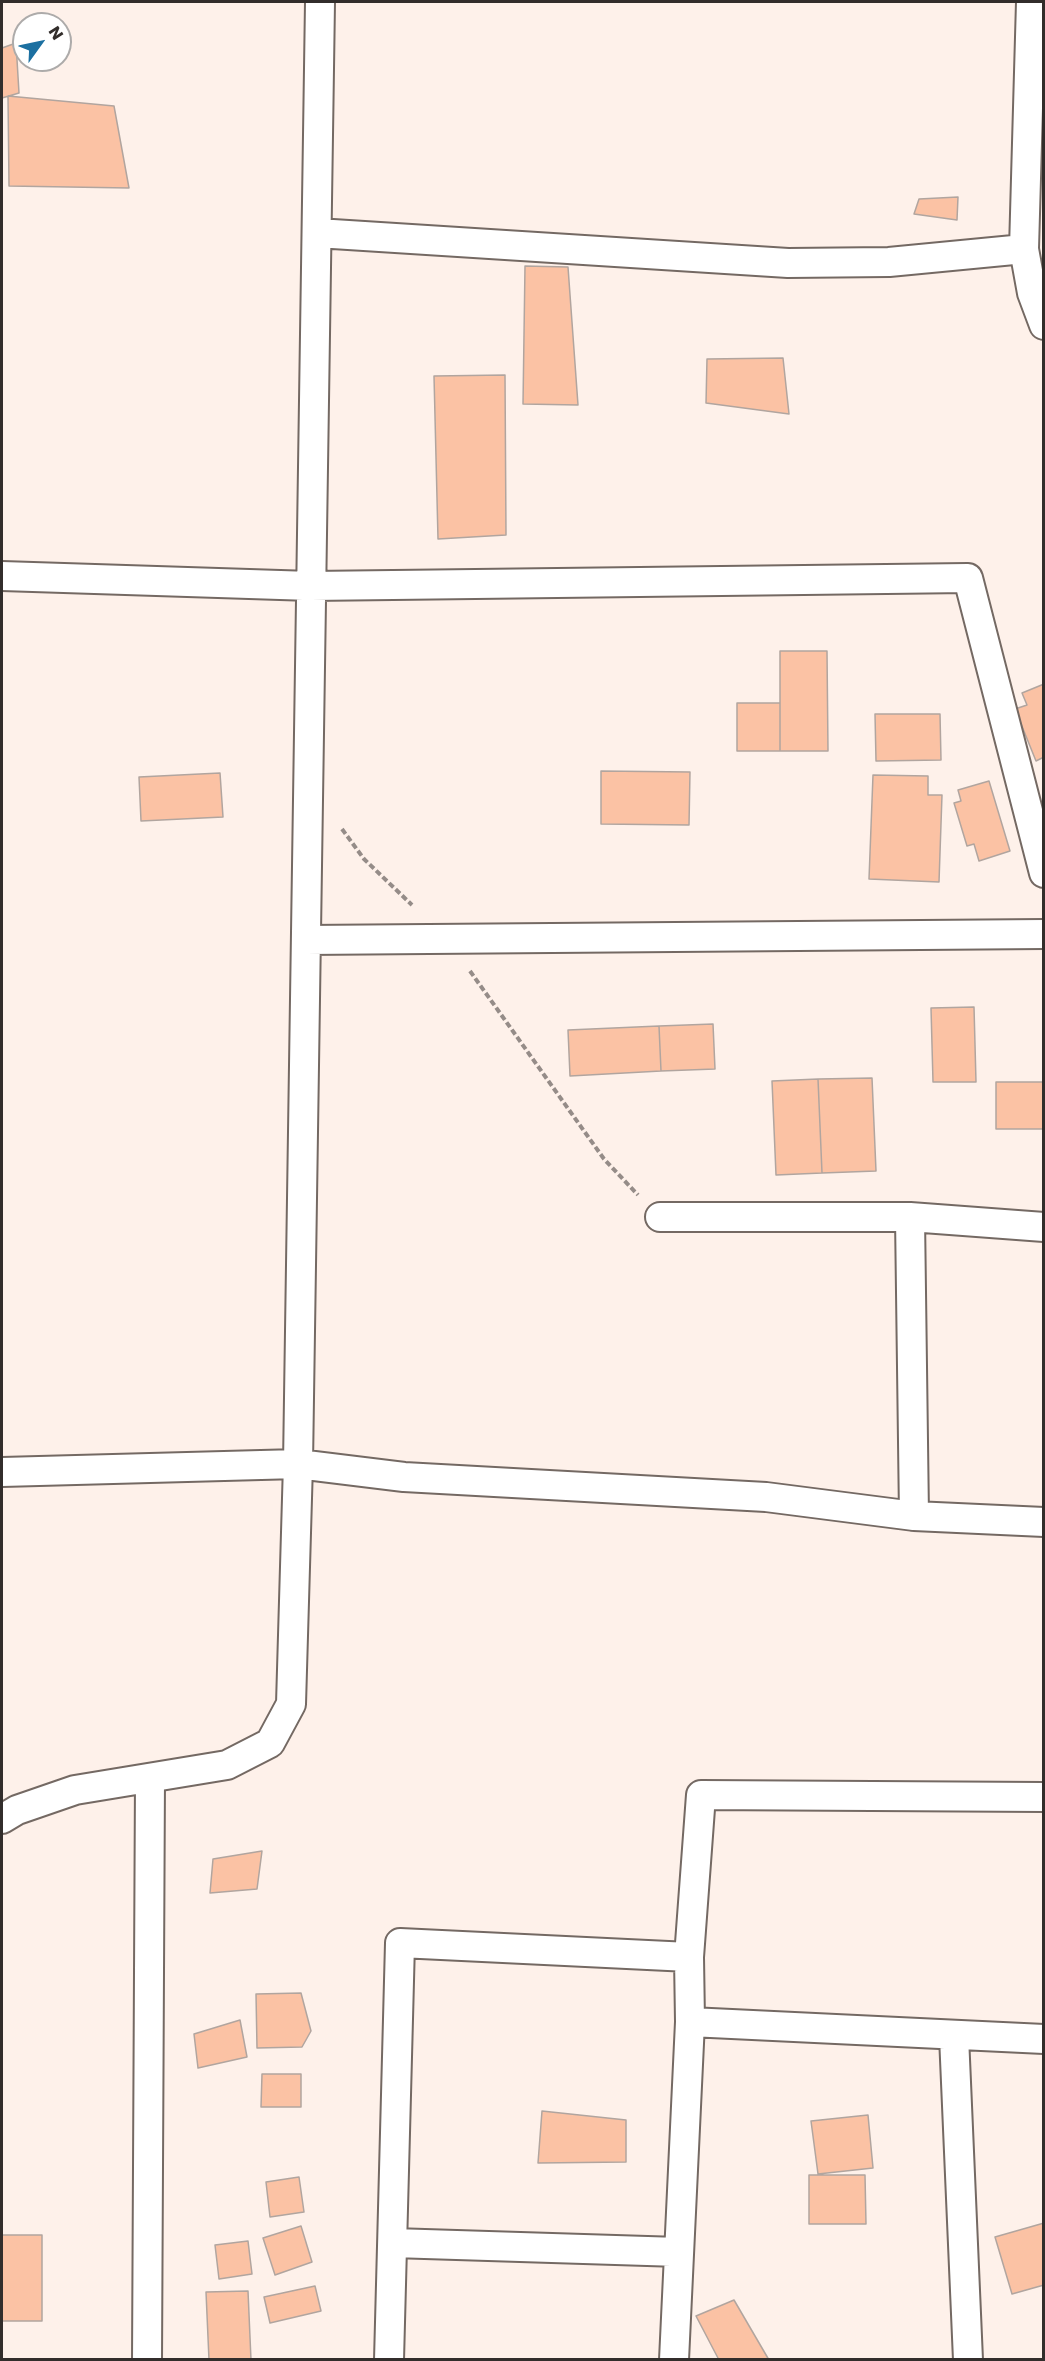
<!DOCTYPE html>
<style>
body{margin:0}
#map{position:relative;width:1045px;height:2361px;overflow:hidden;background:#fef1ea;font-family:Poppins,sans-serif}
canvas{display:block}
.frame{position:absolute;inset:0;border:3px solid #322d2b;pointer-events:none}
.north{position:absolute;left:12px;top:12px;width:60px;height:60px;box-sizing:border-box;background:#fff;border:2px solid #adabaa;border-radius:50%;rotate:57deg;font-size:16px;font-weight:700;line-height:24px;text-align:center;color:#322d2b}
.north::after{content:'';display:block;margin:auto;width:21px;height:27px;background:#1c70a1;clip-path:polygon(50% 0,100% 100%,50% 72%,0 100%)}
</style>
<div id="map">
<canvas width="1045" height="2361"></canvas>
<div class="frame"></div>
<div class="north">N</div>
</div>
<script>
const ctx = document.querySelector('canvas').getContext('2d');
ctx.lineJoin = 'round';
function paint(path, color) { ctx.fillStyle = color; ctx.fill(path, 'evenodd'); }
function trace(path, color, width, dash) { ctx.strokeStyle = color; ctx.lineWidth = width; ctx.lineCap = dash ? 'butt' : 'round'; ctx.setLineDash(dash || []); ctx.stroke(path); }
const building = new Path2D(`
 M16 43 19 93 2 98V48Z
 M8 96 114 106 129 188 9 186Z
 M958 197 957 220 914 214 919 199Z
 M525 266 568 267 578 405 523 404Z
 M783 358 789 414 706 403 707 359Z
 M505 375 506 535 438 539 434 376Z
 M780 651H827L828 751H780Z
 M1044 684V757L1036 761 1015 709 1027 705 1022 693Z
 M737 703H780V751H737Z
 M875 714H940L941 760 876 761Z
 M601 771 690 772 689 825 601 824Z
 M220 773 223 817 141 821 139 777Z
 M873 775 928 776V795H942L939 882 869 879Z
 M989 781 1010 851 979 861 974 844 967 846 954 803 961 801 958 790Z
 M974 1007 976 1082H933L931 1008Z
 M713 1024 715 1069 661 1071 659 1026Z
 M659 1026 661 1071 570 1076 568 1030Z
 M872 1078 876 1171 822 1173 818 1079Z
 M818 1079 822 1173 776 1175 772 1081Z
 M996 1082H1044V1129H996Z
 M262 1851 257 1889 210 1893 213 1859Z
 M301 1993 311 2031 302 2047 257 2048 256 1994Z
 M240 2020 247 2057 198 2068 194 2034Z
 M262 2074H301V2107H261Z
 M542 2111 626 2120V2162L538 2163Z
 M868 2115 873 2168 818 2174 811 2121Z
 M809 2175H865L866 2224H809Z
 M299 2177 304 2212 270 2217 266 2182Z
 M1044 2223V2285L1012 2294 995 2237Z
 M301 2226 312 2262 275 2275 263 2238Z
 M2 2235H42V2321H2Z
 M248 2241 252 2274 219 2279 215 2245Z
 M315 2286 321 2311 270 2323 264 2297Z
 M248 2291 251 2360H209L206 2292Z
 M734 2300 769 2360H719L696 2316Z`);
paint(building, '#fbc2a4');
trace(building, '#b1a59f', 1.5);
const street = new Path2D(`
 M1031 2 1024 249 1032 293 1044 325
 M317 233 788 263 889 262 1024 249
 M2 576 311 586 968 578 1044 873
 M306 940 1044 934
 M660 1217H910L1044 1227
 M910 1217 914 1516
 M2 1472 298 1464 404 1477 766 1497 914 1516 1044 1522
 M2 1819 17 1810 75 1790 227 1765 270 1743 291 1704 298 1464 320 2
 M690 2022 1044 2039
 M954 2036 968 2360
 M393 2243 679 2252
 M147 2360 150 1778
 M389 2360 400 1943 689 1957
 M674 2360 690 2022 689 1957 701 1795 1044 1797`);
trace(street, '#746963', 32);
trace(new Path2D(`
 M342 829 364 859 412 905
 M470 971 604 1159 638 1195`), '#958c88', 4, [6, 3]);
trace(street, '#fff', 28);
</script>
